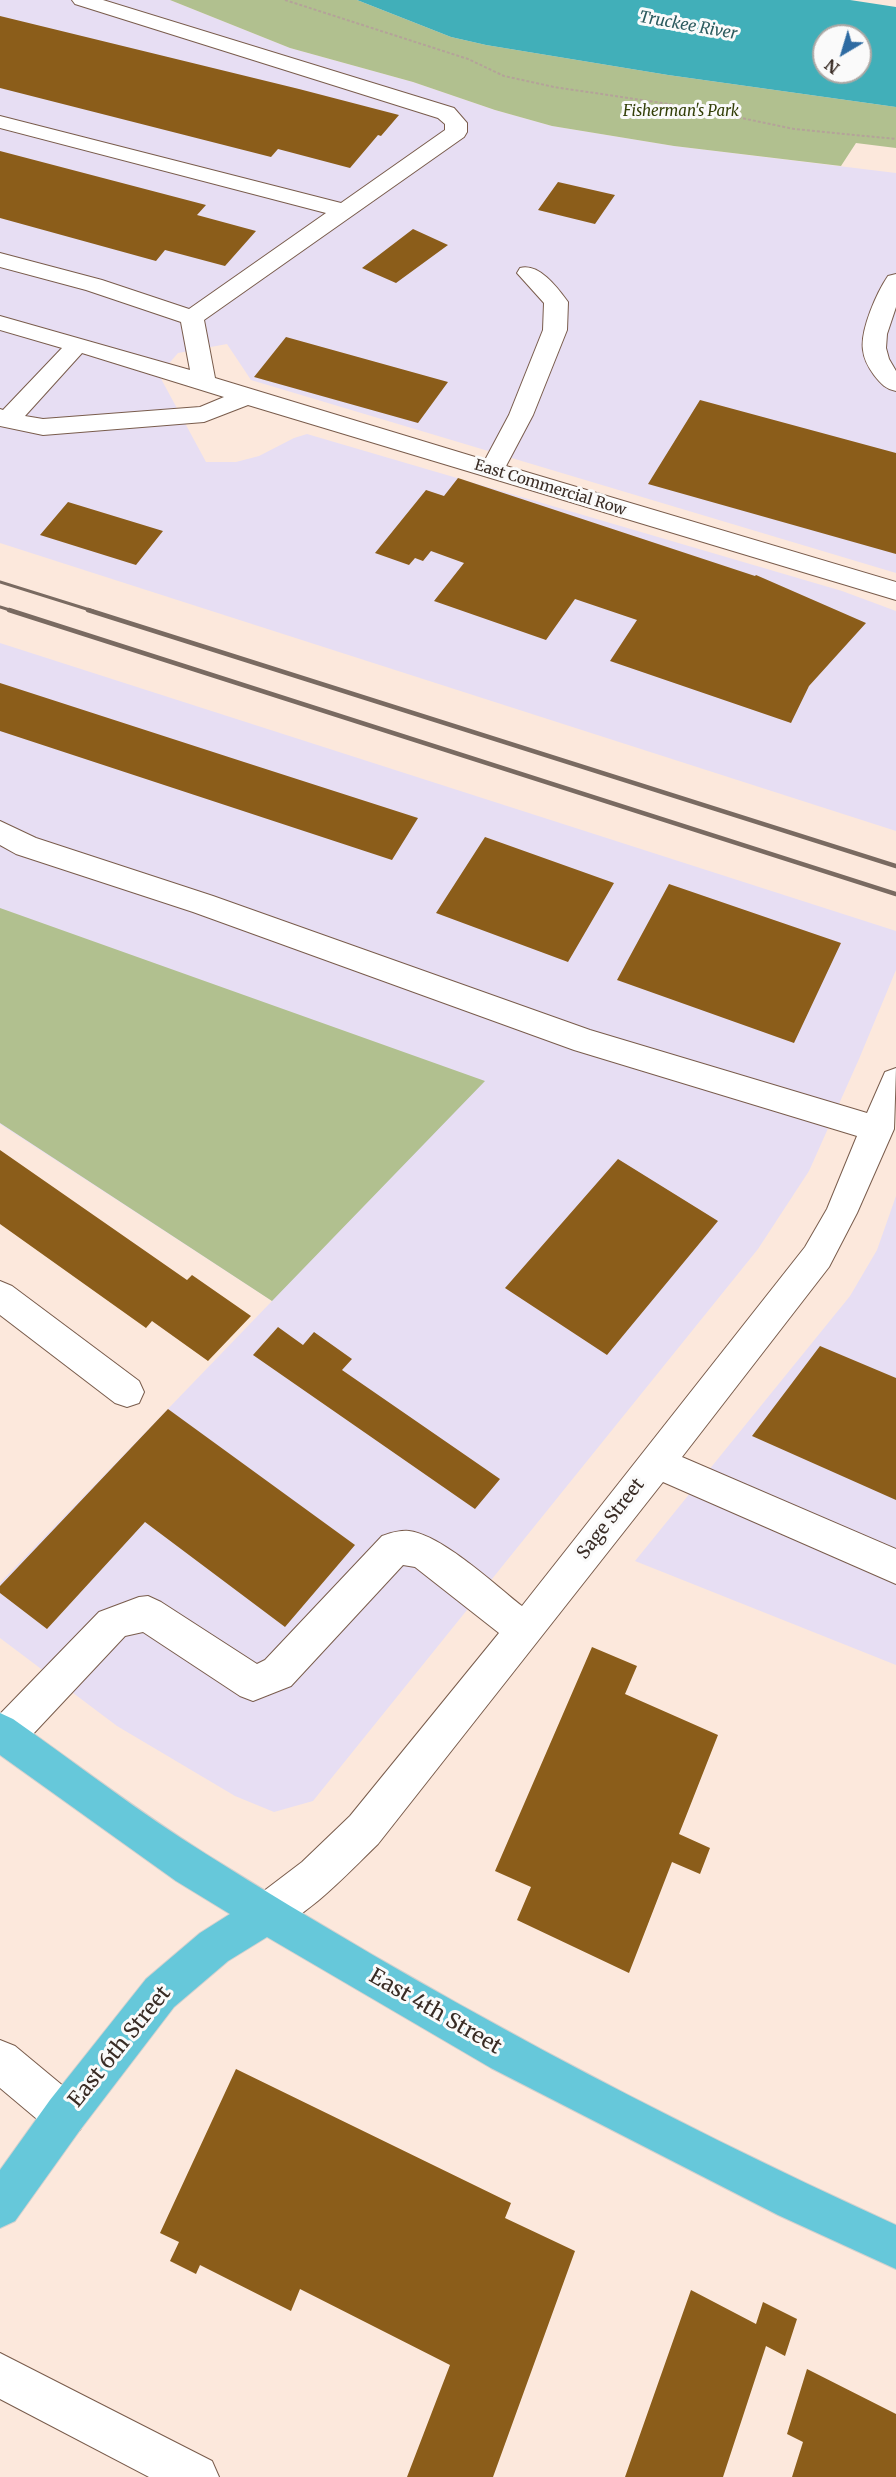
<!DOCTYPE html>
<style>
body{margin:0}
#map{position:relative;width:896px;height:2477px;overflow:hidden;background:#fce8dc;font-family:Merriweather,serif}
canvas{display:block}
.north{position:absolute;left:812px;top:24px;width:60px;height:60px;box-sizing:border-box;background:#fafafa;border:2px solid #ada8a5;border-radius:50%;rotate:218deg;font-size:16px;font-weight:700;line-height:24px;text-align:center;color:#392c25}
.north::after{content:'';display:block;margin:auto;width:21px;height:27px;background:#2e6ba2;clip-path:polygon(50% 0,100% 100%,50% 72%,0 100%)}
</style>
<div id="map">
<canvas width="896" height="2477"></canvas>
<div class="north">N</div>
</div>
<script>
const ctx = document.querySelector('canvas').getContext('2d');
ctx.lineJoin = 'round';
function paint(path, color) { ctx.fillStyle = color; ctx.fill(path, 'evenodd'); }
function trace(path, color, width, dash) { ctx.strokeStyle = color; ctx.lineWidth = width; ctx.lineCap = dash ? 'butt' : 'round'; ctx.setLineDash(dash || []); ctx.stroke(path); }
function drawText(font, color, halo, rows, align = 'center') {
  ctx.font = font + ' Merriweather,serif'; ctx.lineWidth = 6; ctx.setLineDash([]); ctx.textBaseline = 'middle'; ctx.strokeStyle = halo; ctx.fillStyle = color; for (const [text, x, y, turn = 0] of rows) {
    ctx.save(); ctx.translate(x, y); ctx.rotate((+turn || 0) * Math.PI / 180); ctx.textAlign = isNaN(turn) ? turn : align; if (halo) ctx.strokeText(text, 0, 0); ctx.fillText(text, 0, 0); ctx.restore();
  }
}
paint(new Path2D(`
 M0 0H170L290 48 413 82 495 110 552 126 674 146 896 173V573L251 380 227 344 178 353 159 375 206 462H236L259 456 294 438 307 434 842 591 896 611V831L0 543Z
 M0 643 896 931V970L859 1059 809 1171 758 1249 313 1801 274 1812 235 1796 117 1726 0 1638V1583L272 1301 0 1124Z
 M896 1196V1665L635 1561 850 1296 877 1250Z`), '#e7def3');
paint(new Path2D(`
 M170 0H357L451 37 486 45 668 75 896 107V148L856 143 841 166 674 146 552 126 495 110 413 82 290 48Z
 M0 908 485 1081 272 1301 0 1123Z`), '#b1c08f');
paint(new Path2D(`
 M357 0H850L896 7V107L668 75 486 45 451 37ZM824 36H860V72H824Z`), '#41afb9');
paint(new Path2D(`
 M0 16 299 89 399 115 381 136 378 135 350 168 278 149 271 157 0 88Z
 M0 151 206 205 197 215 256 231 225 266 165 250 156 261 0 218Z
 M558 182 615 195 595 224 538 210Z
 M413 229 448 245 396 283 362 268Z
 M286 337 448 382 418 423 254 377Z
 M700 400 896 453V554L648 484Z
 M458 478 755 576 756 575 866 623 809 686 791 723 610 661 637 620 575 599 546 640 434 601 464 563 431 551 423 561 415 558 409 565 375 553 426 490 444 496Z
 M68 502 163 531 136 565 40 535Z
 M0 683 244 762 418 818 392 860 0 731Z
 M485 837 614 883 568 962 436 913Z
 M669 884 841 943 794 1043 617 980Z
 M0 1150 187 1280 192 1275 251 1316 208 1361 152 1321 146 1328 0 1224Z
 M618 1159 718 1221 607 1355 505 1288Z
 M278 1327 303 1345 314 1332 352 1359 342 1370 500 1479 475 1509 253 1355Z
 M820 1346 896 1378V1500L752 1436Z
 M168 1409 355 1545 285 1627 145 1522 47 1629 0 1593V1586Z
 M592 1647 637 1666 625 1694 718 1735 679 1834 710 1848 700 1874 672 1862 629 1973 517 1920 531 1887 495 1871Z
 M236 2069 511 2203 505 2218 575 2251 493 2477H407L450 2365 300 2289 291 2311 200 2265 196 2274 170 2261 179 2242 160 2233Z
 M691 2290 756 2324 763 2302 797 2319 785 2356 766 2346 723 2477H625Z
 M807 2369 896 2414V2477H792L803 2442 787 2434Z`), '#8b5d1a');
const minor = new Path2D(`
 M72 0H103L454 108 467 123V132L464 137 204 320 215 378 485 460 509 415 543 330 544 303 517 273 520 268C539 263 557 287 568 302L567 330 533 415 506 466 896 582V600L248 405 204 422 43 435 0 426V409L3 410 62 348 0 330V316L190 370 181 322 86 290 0 267V253L102 280 189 309 326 213 0 128V116L341 203 445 130V124L438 118 75 4ZM82 353 224 397 200 407 43 419 25 416Z
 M896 274V307L887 334 886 348 889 359 896 371V391C886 389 881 384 874 375 869 368 864 360 863 350 860 330 877 292 888 276Z
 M0 821 36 838 213 896 590 1030 867 1113 885 1072 896 1068 894 1129 857 1213 829 1267 682 1457 896 1549V1584L663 1482 378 1844C345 1876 309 1916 266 1934L252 1928 246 1914 252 1900 302 1862 350 1816 499 1633 415 1567 403 1565 291 1686 253 1701 240 1696 143 1632 125 1636 19 1749 5 1755 0 1753V1714L99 1612 139 1597 148 1596 161 1602 257 1664 265 1660 382 1536C391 1533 399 1530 409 1531 442 1535 495 1585 522 1606L805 1247 827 1209 857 1136 574 1050 193 912 16 854 0 845Z
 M0 1281 12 1286 139 1381 144 1392 139 1403 127 1407 115 1403 0 1315Z
 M0 2040 15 2046 80 2100 86 2115 80 2130 65 2136 50 2130 0 2088Z
 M0 2353 212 2461 219 2477H149L0 2399Z`);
const major = new Path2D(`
 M0 1713 13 1719C77 1764 140 1813 206 1854 427 1993 659 2117 896 2225V2269L778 2215 491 2068 267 1937 228 1961 174 2007 80 2130 15 2221 0 2228V2170L50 2100 146 1979 200 1933 230 1914 176 1881 0 1755Z`);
trace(minor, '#795c4c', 2);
trace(major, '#d3d1cf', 2);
trace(new Path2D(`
 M285 0 468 59 504 76 554 87 689 107 794 129 896 139`), '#b4a399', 2, [3, 2]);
paint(minor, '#fff');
paint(major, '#66c8da');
trace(new Path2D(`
 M0 582 93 611
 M0 607 13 611`), '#796a61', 3);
trace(new Path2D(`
 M9 610 896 894
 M88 610 896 866`), '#796a61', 4.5);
drawText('italic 15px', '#344009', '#fafafa', [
 ["Fisherman's Park",681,112]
]);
drawText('15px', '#392c25', '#fafafa', [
 ["East Commercial Row",550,488,17]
]);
drawText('italic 16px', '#2b5a5e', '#fafafa', [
 ["Truckee River",688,26,10]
]);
drawText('18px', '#392c25', '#fafafa', [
 ["Sage Street",611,1519,-52]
]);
drawText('21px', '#392c25', '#fafafa', [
 ["East 4th Street",435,2012,30],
 ["East 6th Street",120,2047,-51]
]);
</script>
